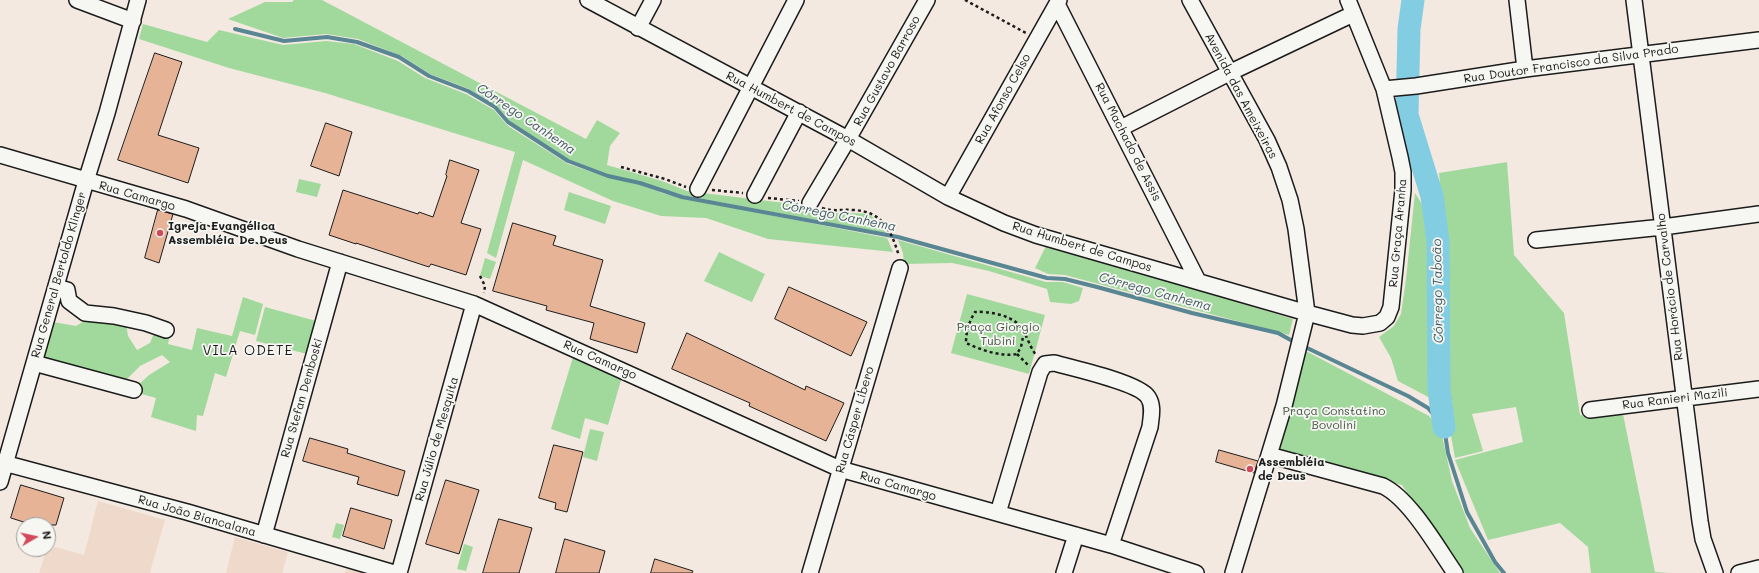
<!DOCTYPE html>
<meta charset="utf-8">
<style>
body{margin:0}
#map{position:relative;width:1759px;height:573px;overflow:hidden;background:#f3e9e0;font-family:Mali,sans-serif}
canvas{display:block}
.north{position:absolute;left:16px;top:517px;width:40px;height:40px;box-sizing:border-box;background:#f6f6f2;border:1px solid #9f9f9c;border-radius:50%;rotate:81deg;font-size:11px;font-weight:700;line-height:16px;text-align:center;color:#1c1c1c}
.north::after{content:'';display:block;margin:auto;width:14px;height:18px;background:#d1495b;clip-path:polygon(50% 0,100% 100%,50% 72%,0 100%)}
</style>
<div id="map">
<canvas width="1759" height="573"></canvas>
<div class="north">N</div>
</div>
<script>
const ctx = document.querySelector('canvas').getContext('2d');
ctx.lineJoin = 'round';
function paint(path, color) { ctx.fillStyle = color; ctx.fill(path, 'evenodd'); }
function trace(path, color, width, dash) { ctx.strokeStyle = color; ctx.lineWidth = width; ctx.lineCap = dash ? 'butt' : 'round'; ctx.setLineDash(dash || []); ctx.stroke(path); }
function drawText(font, color, halo, rows, align = 'center') {
  ctx.font = font + ' Mali,sans-serif'; ctx.lineWidth = 3.5; ctx.setLineDash([]); ctx.textBaseline = 'middle'; ctx.strokeStyle = halo; ctx.fillStyle = color; for (const [text, x, y, turn = 0] of rows) {
    ctx.save(); ctx.translate(x, y); ctx.rotate((+turn || 0) * Math.PI / 180); ctx.textAlign = isNaN(turn) ? turn : align; if (halo) ctx.strokeText(text, 0, 0); ctx.fillText(text, 0, 0); ctx.restore();
  }
}
paint(new Path2D(`
 M98 501 165 520 150 572 152 573H39L48 545 84 555Z
 M235 537 288 552 282 573H226Z
 M347 566 365 571 364 573H345Z`), '#efd9ca');
paint(new Path2D(`
 M294 0H322L586 139 597 120 620 133 610 146 607 165 662 181 687 191 809 206 834 213H852L870 214 886 233 682 195 640 181 608 175 569 160 510 121 496 105 469 89 430 74 402 56 358 39 326 34 283 38 228 19 265 2H292Z
 M143 24 207 42 219 30 283 45 326 41 354 44 398 61 425 78 466 94 494 110 508 126 568 164 607 177 641 185 665 194 683 198 887 238 893 252 768 239 706 218 661 216 613 201 523 160 496 258 487 253 515 152 325 93 229 68 139 39Z
 M1507 162 1514 255 1564 313 1580 415 1623 414 1655 572 1670 573H1591L1588 547 1560 523 1488 540 1455 460 1523 442 1516 407 1472 414 1483 451 1455 458 1443 391 1447 373 1444 229 1439 173Z
 M299 179 321 184 317 197 296 192Z
 M569 192 611 206 605 224 564 210Z
 M1415 193 1422 204 1429 253 1431 291 1429 365 1430 398 1398 381 1391 358 1379 337 1394 326 1401 314 1406 279Z
 M898 240 1046 282H1063L1083 288 1079 301 1071 304 1050 302 1047 289 989 271 952 263 904 264 903 253Z
 M1047 244 1293 319 1289 335 1065 275 1048 274 1035 268Z
 M719 252 765 274 752 302 704 281Z
 M485 258 496 262 490 279 480 276Z
 M967 294 1045 315 1029 374 951 353Z
 M243 297 263 304 255 335 240 331 226 377 215 373 203 416 197 415 196 431 151 417 156 398 138 393 137 386 149 375 170 362 162 355 140 366 124 382 42 361 53 322 76 326 86 320 126 323 128 336 137 350 150 343 155 331 170 335 168 344 192 350 197 328 232 336Z
 M265 307 320 322 311 355 256 341Z
 M1304 350 1429 416 1441 431 1452 481 1470 528 1500 573H1461L1402 485 1272 449Z
 M574 354 622 377 608 425 585 418 580 439 551 429Z
 M590 429 604 432 597 461 583 457Z
 M336 523 344 525 340 539 332 537Z
 M464 544 473 547 466 571 457 569Z`), '#a1d99d');
trace(new Path2D(`
 M235 29 284 41 327 37 357 42 399 57 429 76 468 91 495 107 508 122 568 161 608 176 640 183 682 197 898 237 1047 278 1065 279 1097 287 1192 313 1278 333 1296 343
 M1303 346 1408 396 1428 408 1444 427 1448 453 1467 512 1495 562 1504 573`), '#598693', 4);
trace(new Path2D(`
 M1413 0 1409 29 1407 115 1432 196 1438 242 1439 390 1444 427`), '#82cde2', 23);
const building = new Path2D(`
 M155 53 182 62 158 135 199 148 188 183 118 160Z
 M326 123 352 132 339 176 311 166Z
 M450 160 479 170 461 223 481 229 466 275 431 264 429 267 356 243V244L329 235 343 190 418 214 419 212 433 217 447 176 446 175Z
 M158 210 173 214 159 263 145 258Z
 M513 223 556 236 553 245 603 260 590 306 645 323 637 353 590 339 594 323 546 310 547 306 493 291Z
 M789 287 867 322 851 356 775 319Z
 M687 333 805 390 806 386 844 403 826 441 749 406 750 403 672 369Z
 M310 438 348 449 347 453 405 471 398 496 357 484 359 477 303 461Z
 M554 445 583 452 567 512 555 509 556 503 539 498Z
 M1219 450 1258 461 1254 473 1216 462Z
 M446 480 479 490 459 554 426 544Z
 M21 485 64 498 56 525H33L11 518Z
 M351 508 392 520 384 549 343 536Z
 M499 519 532 528 519 573H483Z
 M565 539 605 551 599 573H556Z
 M655 559 693 571 692 573H651Z`);
paint(building, '#e6b397');
trace(building, '#1c1c1c', 1);
const minor = new Path2D(`
 M77 0 133 21
 M588 0 848 139 948 197 1004 223 1036 235 1307 313 1352 325 1363 326 1380 323 1387 317 1391 307 1403 190V172L1400 157 1384 89 1348 0
 M1190 0 1267 140 1279 167 1290 200 1296 229 1307 313 1284 406 1233 573
 M1517 0 1525 69
 M1634 0 1700 521 1703 539 1715 573
 M1057 4 1198 281
 M638 28 653 0
 M1384 89 1416 86 1525 69 1759 40
 M1121 128 1229 73 1353 14
 M0 155 186 209 298 249 474 304 840 469 1111 545 1196 573
 M698 189 796 0
 M755 195 799 112
 M948 197 1059 0
 M810 203 848 139 927 0
 M1536 240 1663 227 1759 214
 M56 287 67 290 69 301 85 313 114 316 146 323 166 330
 M34 363 134 390
 M1590 410 1759 389
 M1269 455 1383 486C1410 499 1437 547 1455 573
 M0 462 187 512 394 573
 M0 482 86 181 107 113 138 0
 M998 513 1040 372 1045 364 1054 363C1073 368 1139 383 1148 397 1154 406 1151 417 1150 427L1111 545
 M264 535 340 262
 M399 573 474 304
 M810 573 900 268
 M1064 573 1076 535
 M1739 573 1759 568`);
trace(minor, '#1c1c1c', 18);
trace(new Path2D(`
 M965 0 1026 33
 M621 167 665 179 686 187
 M712 190 743 193
 M768 198 799 201
 M822 208C835 212 841 209 853 210 882 211 891 230 899 256
 M480 276 485 286 484 293
 M1024 332 1021 347 1017 354C1001 357 981 350 966 343 966 331 969 322 975 312 988 311 1010 315 1019 325 1027 334 1029 346 1036 355
 M1017 354 1029 366`), '#1c1c1c', 2.5, [3, 3]);
trace(minor, '#f6f6f2', 15);
for (const [x, y, r, color] of [
 [160,233,4,"#d1495b"],
 [1250,469,4,"#d1495b"]
]) { const dot = new Path2D(); dot.arc(x, y, r, 0, 2 * Math.PI); ctx.fillStyle = color; ctx.fill(dot); trace(dot, '#f6f6f2', 1.5); }
drawText('12px', '#1c1c1c', '#f6f6f2', [
 ["Rua Doutor Francisco da Silva Prado",1571,64,-8],
 ["Rua Gustavo Barroso",887,71,-61],
 ["Avenida das Ameixeiras",1241,96,62],
 ["Rua Afonso Celso",1003,99,-61],
 ["Rua Humbert de Campos",791,109,28],
 ["Rua Machado de Assis",1128,142,63],
 ["Rua Camargo",137,196,16],
 ["Rua Graça Aranha",1398,233,-85],
 ["Rua Humbert de Campos",1082,247,17],
 ["Rua General Bertoldo Klinger",59,275,-74],
 ["Rua Horácio de Carvalho",1670,287,-97],
 ["Rua Camargo",600,360,24],
 ["Rua Stefan Demboski",302,398,-74],
 ["Rua Ranieri Mazili",1675,399,-7],
 ["Rua Cásper Libero",855,420,-74],
 ["Rua Júlio de Mesquita",437,439,-74],
 ["Rua Camargo",898,486,16],
 ["Rua João Biancalana",197,516,16]
]);
drawText('bold 12px', '#1c1c1c', '#f6f6f2', [
 ["Igreja Evangélica",168,226],
 ["Assembléia De Deus",168,240],
 ["Assembléia",1258,462],
 ["de Deus",1258,476]
], 'left');
drawText('12px', '#445543', '#f6f6f2', [
 ["Praça Giorgio",998,327],
 ["Tubini",998,341],
 ["Praça Constatino",1334,411],
 ["Bovolini",1334,425]
]);
drawText('italic 13px', '#405a61', '#f6f6f2', [
 ["Córrego Canhema",526,119,34],
 ["Córrego Canhema",839,216,11],
 ["Córrego Taboão",1438,291,-91],
 ["Córrego Canhema",1155,292,15]
]);
ctx.letterSpacing = '1px';
drawText('14px', '#1c1c1c', '#f6f6f2', [
 ["VILA ODETE",248,351]
]);
ctx.letterSpacing = '0px';
</script>
